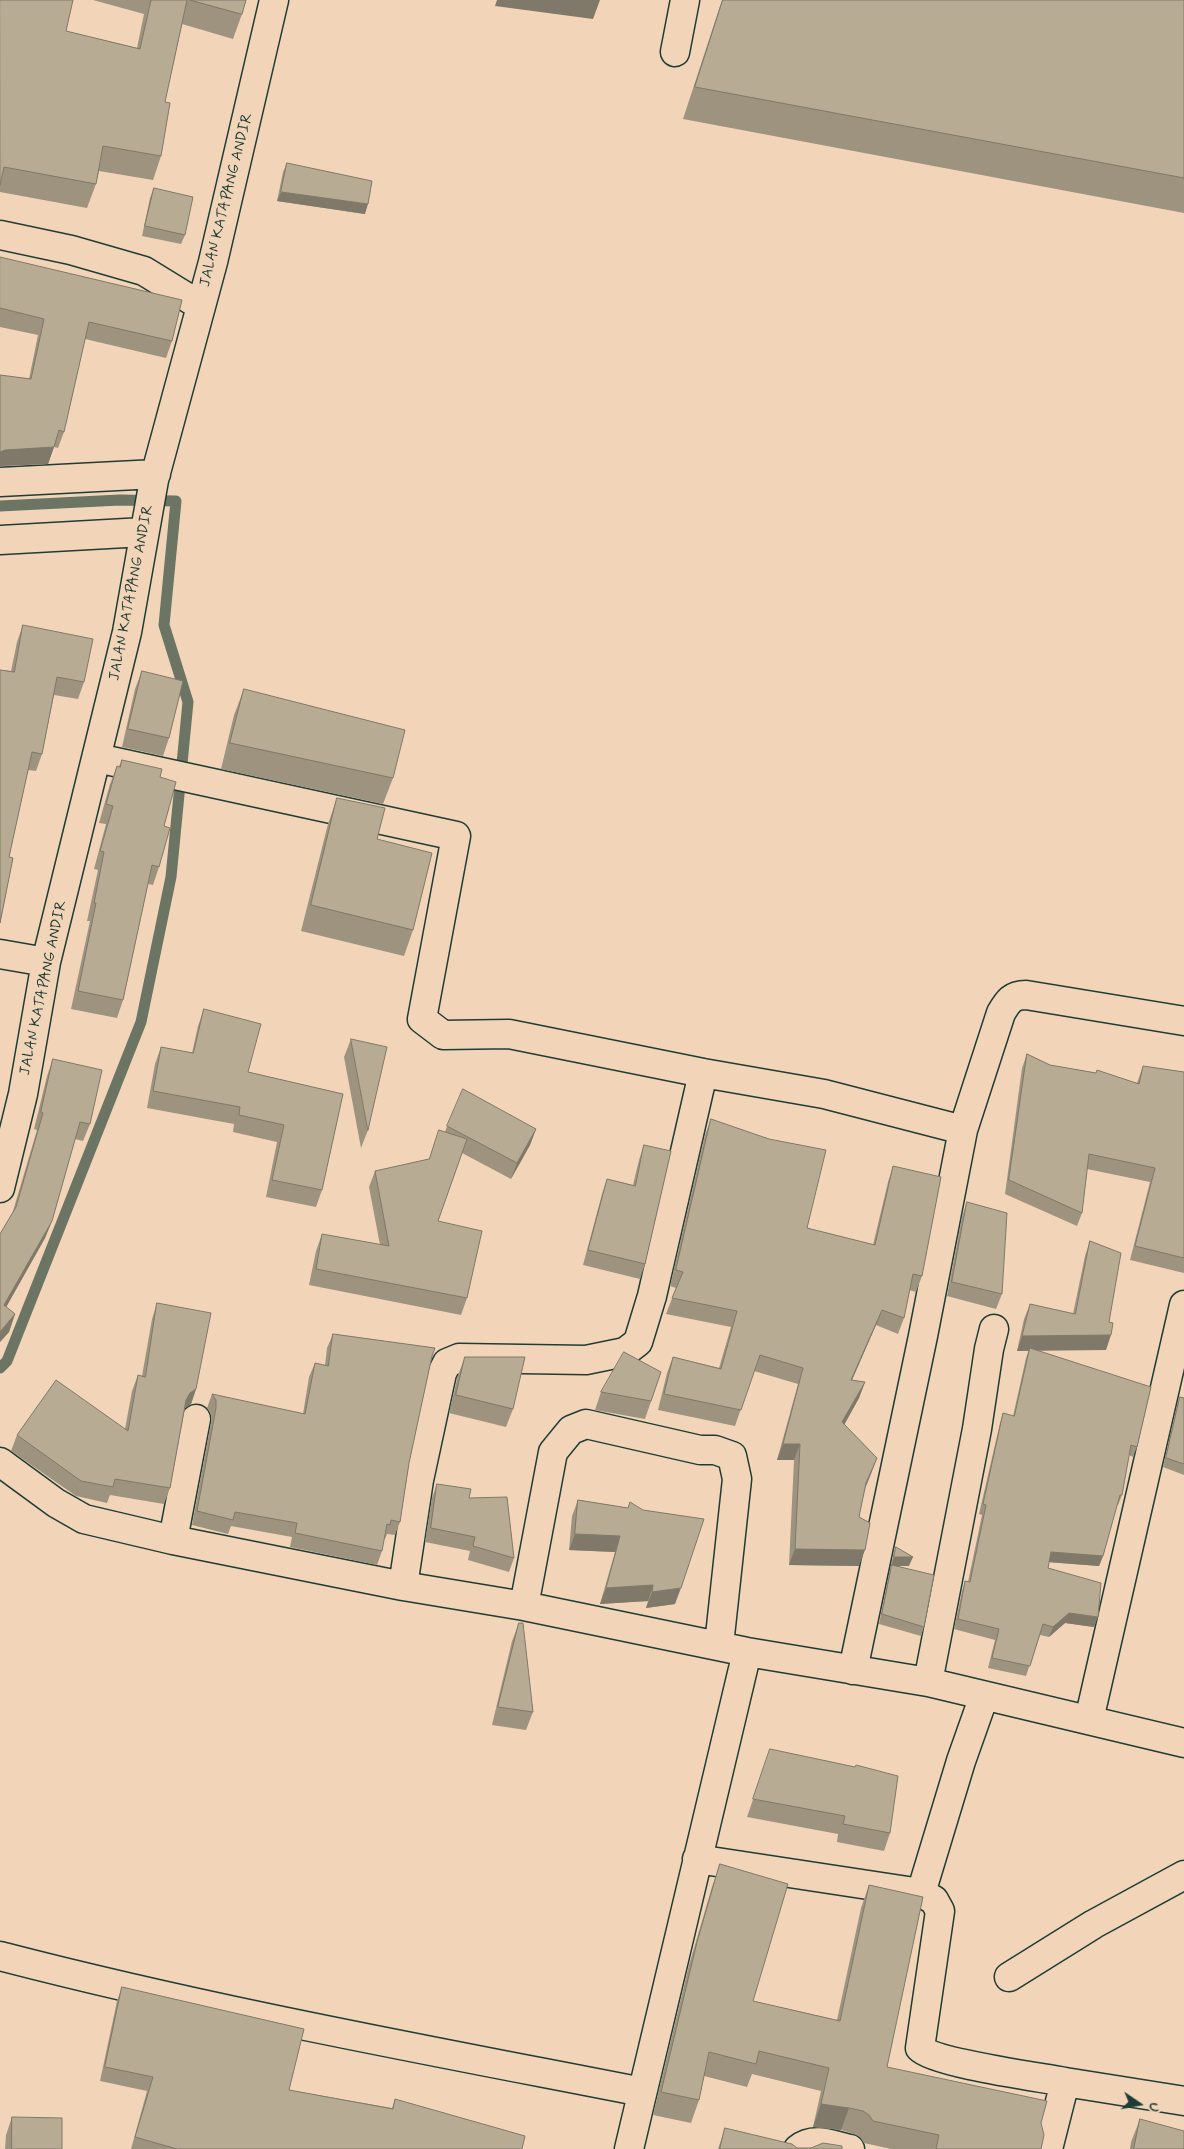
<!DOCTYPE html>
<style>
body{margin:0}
#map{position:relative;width:1184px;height:2149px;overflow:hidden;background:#f2d5b9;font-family:Mynerve,sans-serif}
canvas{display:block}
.north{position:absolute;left:1114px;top:2079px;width:50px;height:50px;-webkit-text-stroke:4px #f2d5b9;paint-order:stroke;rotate:102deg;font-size:14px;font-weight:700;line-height:20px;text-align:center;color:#1f3d34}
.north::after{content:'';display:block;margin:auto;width:18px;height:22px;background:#1f3d34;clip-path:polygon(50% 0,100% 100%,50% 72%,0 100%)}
</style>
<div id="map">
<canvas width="1184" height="2149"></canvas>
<div class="north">U</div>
</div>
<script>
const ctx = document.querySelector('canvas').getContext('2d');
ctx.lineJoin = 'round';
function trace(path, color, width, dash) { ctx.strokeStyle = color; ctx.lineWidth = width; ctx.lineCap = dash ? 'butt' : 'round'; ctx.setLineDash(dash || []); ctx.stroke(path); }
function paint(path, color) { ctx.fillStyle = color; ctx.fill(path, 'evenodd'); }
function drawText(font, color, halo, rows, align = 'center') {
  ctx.font = font + ' Mynerve,sans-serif'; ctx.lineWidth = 5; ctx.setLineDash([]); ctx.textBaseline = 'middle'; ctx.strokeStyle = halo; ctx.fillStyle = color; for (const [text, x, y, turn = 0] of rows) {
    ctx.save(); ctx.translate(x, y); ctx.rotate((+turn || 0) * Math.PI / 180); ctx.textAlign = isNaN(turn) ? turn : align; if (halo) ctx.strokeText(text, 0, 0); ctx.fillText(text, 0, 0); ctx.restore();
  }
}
trace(new Path2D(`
 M0 506 120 500 176 501 164 625 188 702 171 877 141 1022 7 1361 0 1368`), '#6c7464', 11);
const minor = new Path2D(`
 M675 52 685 0
 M0 235 71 250 144 271 201 306
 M0 482 156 474
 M0 540 144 532
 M97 758 456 836 422 1019 443 1035 509 1034 703 1073 824 1094 963 1130
 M0 954 46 962
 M0 1188 23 1094 46 962 127 632 154 480 213 262 274 0
 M0 1462 56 1503 84 1519 173 1540 403 1586 524 1606 747 1652 928 1682 1184 1743
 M173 1540 196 1419
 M403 1586 419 1480 442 1373 447 1363 459 1358 586 1360 625 1352 638 1342 652 1296 703 1073
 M524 1606 553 1452 571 1430 586 1424 700 1450H715L732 1456 737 1479 719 1645
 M853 1670 923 1336 963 1130 1001 1013C1008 1001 1012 995 1026 995L1184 1021
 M928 1682 977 1429 989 1349 994 1329
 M1089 1720 1184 1305
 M697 1859 921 1893 934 1900 940 1911 920 2048C934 2063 1039 2077 1065 2082
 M921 1893 961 1761 984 1696
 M0 1956C212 2011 427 2050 642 2092
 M1009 1977 1094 1924 1184 1875
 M629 2149 747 1652
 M798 2149C814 2136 832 2145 850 2149
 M1048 2149 1065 2082 1184 2101`);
trace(minor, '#1f3d34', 31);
trace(minor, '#f2d5b9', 28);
paint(new Path2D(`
 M0 0 66 31 137 48 144 14 93 0H246L242 14 233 39 182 24 165 102 161 156 153 180 99 171 96 184 87 208 0 192Z
 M722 0H1184V213L683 119Z
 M287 163 365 214 277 201 283 172Z
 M154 188 185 235 181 244 142 236 150 198Z
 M0 257 172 341 166 358 85 339 64 432 58 448 54 447 48 464 0 466V375L29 379 38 335 0 327Z
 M23 625 84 682 78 699 54 695 42 754 36 771 28 770 9 857 13 858 0 924V670L11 671 17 642Z
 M142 671 169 738 163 756 122 747 135 689Z
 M244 689 393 778 383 804 221 769 234 715Z
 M122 760 160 777 164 826 159 867 153 885 148 884 123 1000 117 1018 71 1009 90 921H87L98 870 94 869 106 824 99 823 110 784 117 766H119Z
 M337 798 377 839 413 930 404 956 301 931 328 824Z
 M204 1009 248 1072 343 1094 322 1190 316 1207 266 1197 277 1142 233 1132 234 1124 147 1108 155 1064 161 1047 192 1053 198 1026Z
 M351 1039 368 1130 361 1148 344 1057Z
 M1027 1054 1050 1065 1096 1073 1137 1083 1143 1066 1184 1072V1273L1130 1260 1150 1182 1087 1169 1082 1213 1077 1226 1005 1194 1022 1068Z
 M53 1059 90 1124 83 1141 75 1139 52 1221 45 1238 6 1307 15 1314 9 1332 0 1342 13 1211 37 1130 34 1129 47 1076Z
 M711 1119 807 1228 873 1245 888 1182 893 1166 922 1276 916 1292 909 1290 904 1318 898 1334 876 1325 852 1380 865 1382 859 1398 844 1424 877 1458 865 1487 859 1517V1566L789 1565 794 1460H777L798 1384 754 1371 735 1426 658 1410 667 1373 673 1357 719 1368 731 1327 666 1314 676 1288 670 1286 705 1135Z
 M447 1126 536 1129 530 1145 511 1179 462 1153 438 1221 467 1298 461 1315 309 1285 316 1251 322 1234 380 1245 369 1187 375 1171 429 1159 445 1132Z
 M644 1145 645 1264 640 1279 583 1265 602 1194 607 1179 633 1185 639 1160Z
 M967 1202 1002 1294 996 1309 947 1296 962 1217Z
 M1090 1241 1109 1322 1106 1350H1037L1137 1447 1133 1457 1129 1455 1122 1495 1118 1505H1117L1103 1556 1099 1566 1049 1562 1048 1568 1094 1627 1065 1623 1049 1637 1040 1635 1026 1676 988 1668 995 1640 954 1629 962 1591 965 1581 968 1582 982 1515 979 1514 1000 1423 1003 1413 1013 1416 1026 1358 1029 1350 1017 1351 1024 1319 1030 1304 1073 1314 1085 1256Z
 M157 1303 196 1389 191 1404 185 1408 170 1488 164 1504 110 1495 107 1503 76 1496 11 1451 17 1435 125 1429 132 1391 138 1375 142 1376 152 1319Z
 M333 1334 435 1348 431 1359 409 1463 400 1522 395 1535 387 1534 385 1539 384 1538 382 1551 377 1565 290 1547 292 1537 231 1526 228 1534 192 1525 211 1422V1414L207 1408 212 1394 303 1414 309 1377 315 1363 325 1365 327 1348Z
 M465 1357 513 1409 506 1427 449 1413 458 1375Z
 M661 1372 645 1419 595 1410 601 1392Z
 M1180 1397 1184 1398V1475L1163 1467 1177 1406Z
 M437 1484 469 1498 514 1558 509 1572 468 1560 470 1551 425 1542 432 1498Z
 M578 1500 628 1508 630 1502 675 1604 646 1608 648 1601 600 1604 615 1552 569 1550 572 1516Z
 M896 1547 909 1566H898L924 1627 921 1636 879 1624 889 1574 892 1566H891L893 1556Z
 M519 1623 533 1712 526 1730 492 1725 512 1641Z
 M764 1767H855L890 1833 884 1851 837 1842 838 1834 747 1817Z
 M720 1864 753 2001 837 2020 861 1908 869 1885 887 2067 1041 2123V2149H891L864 2143 860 2137 854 2134 841 2130 813 2127 821 2091 752 2074 747 2087 704 2076 699 2100 691 2123 653 2115 689 1965 712 1887Z
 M122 1987 289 2090 392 2108 395 2099 522 2149H131L147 2091 100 2081 117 2001Z
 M12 2117 62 2149H5L6 2135Z
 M1140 2119 1184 2149H1130L1131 2142Z
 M725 2128 797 2148 842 2149H718Z`), '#9d937f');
paint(new Path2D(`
 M497 0H600L593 19 495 6Z
 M281 192 368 204 365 214 277 201Z
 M54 447 48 464 0 466V452L5 450Z
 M536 1129 530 1145 511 1179 517 1163Z
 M52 1221 45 1238 0 1318 4 1305Z
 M882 1310 876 1325 845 1396 851 1380Z
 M15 1314 9 1332 0 1342V1332Z
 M1111 1335 1106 1350 1017 1351 1022 1336Z
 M865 1382 859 1398 837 1438 842 1422Z
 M196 1389 191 1404 185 1408 186 1400 190 1393Z
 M783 1444H800L794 1460H777Z
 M877 1458 871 1474 861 1499 866 1483Z
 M575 1534 620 1536 615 1552 569 1550Z
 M795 1549 865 1550 859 1566 789 1565Z
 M1051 1552 1103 1556 1099 1566 1047 1562Z
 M894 1557H913L909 1566H891Z
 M653 1585 648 1601 600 1604 606 1588Z
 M681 1588 675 1604 646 1608 652 1592Z
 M1069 1613 1098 1617 1094 1627 1065 1623 1049 1637 1053 1627Z
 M821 2104 849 2108 841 2130 813 2127Z`), '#807868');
const building = new Path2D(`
 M0 0H73L66 31 140 49 151 0H187L165 102 170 103 161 156 103 146 96 184 4 167 0 185Z
 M190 0H246L242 14Z
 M723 0H1184V178L695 87Z
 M287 163 372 181 368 204 281 192Z
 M154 188 193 197 185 235 145 226Z
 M0 257 182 300 172 341 89 322 64 432 59 430 54 447 5 450 0 452V375L31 379 44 319 0 308Z
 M23 625 93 639 84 682 57 677 42 754 32 752 9 857 13 858 0 923V670L14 672Z
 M142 671 183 681 169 738 128 729Z
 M244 689 405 730 393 778 230 743Z
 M122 760 162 769 160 777 176 782 164 826 170 828 159 867 152 865 123 1000 78 991 96 903H94L104 852 100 851 113 806 106 804 117 766 120 767Z
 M337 798 385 808 377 839 432 853 413 930 311 905Z
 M204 1009 261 1024 248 1072 343 1094 322 1190 272 1180 284 1125 239 1115 240 1107 153 1091 161 1047 193 1053Z
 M351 1039 387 1047 368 1130Z
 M1027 1054 1050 1065 1096 1073 1097 1070 1139 1084 1143 1066 1184 1072V1258L1135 1246 1155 1168 1089 1154 1082 1213 1009 1180Z
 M53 1059 102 1070 90 1124 80 1122 52 1221 4 1305 15 1314 0 1332V1234L16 1207 43 1113 41 1112Z
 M463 1089 536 1129 517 1163 447 1126Z
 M711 1119 769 1139 826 1150 807 1228 875 1245 893 1166 941 1177 922 1276 913 1274 904 1318 882 1310 851 1380 865 1382 842 1422 877 1458 866 1483 859 1517 870 1523 865 1550 795 1549 800 1444H783L803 1368 760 1355 741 1410 664 1394 673 1357 721 1369 737 1311 672 1298 683 1272 676 1270Z
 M439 1130 467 1139 438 1221 482 1231 467 1298 316 1269 322 1234 389 1246 375 1171 429 1159Z
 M644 1145 671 1151 645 1264 588 1250 607 1179 635 1186Z
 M967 1202 1007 1213 1002 1294 952 1282Z
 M1090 1241 1121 1253 1109 1322 1113 1323 1111 1335 1022 1336 1030 1304 1075 1314Z
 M157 1303 211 1313 196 1389 190 1393 186 1400 170 1488 115 1479 113 1487 81 1481 17 1435 56 1380 128 1431 138 1375 145 1377Z
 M333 1334 435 1348 432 1356 409 1463 400 1522 391 1520 390 1525 387 1524 382 1551 295 1533 297 1523 235 1512 233 1520 197 1511 216 1408V1400L212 1394 305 1414 315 1363 328 1366Z
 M1030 1348 1151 1387 1137 1447 1131 1445 1122 1495H1120L1103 1556 1051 1552 1048 1568 1101 1583 1098 1617 1069 1613 1053 1627 1043 1624 1030 1666 992 1658 999 1629 958 1619 965 1581 970 1582 986 1505 983 1504 1003 1413 1014 1416Z
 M624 1352 661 1372 651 1401 601 1392Z
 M465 1357H525L513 1409 456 1395Z
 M1180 1397 1184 1398V1464L1166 1458Z
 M437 1484 471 1489 469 1498 507 1497 514 1558 473 1546 475 1537 431 1528Z
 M578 1500 628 1508 630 1502 643 1510 704 1519 681 1588 652 1592 653 1585 606 1588 620 1536 575 1534Z
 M896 1547 913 1557H894Z
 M892 1565 934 1575 924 1627 882 1614Z
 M519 1623H523L533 1712 498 1707Z
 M770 1749 855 1767 856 1765 898 1776 890 1833 843 1824 845 1816 753 1799Z
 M720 1864 788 1884 753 2001 840 2021 869 1885 923 1897 887 2067 1047 2101 1041 2123 1044 2135 1041 2149H936L939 2135 873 2121 869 2115 863 2111 849 2108 821 2104 829 2068 759 2051 756 2064 709 2052 699 2100 661 2092 697 1942Z
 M122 1987 304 2029 289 2090 393 2109 395 2099 525 2136 522 2149H177L135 2137 153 2077 105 2067Z
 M12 2117 62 2118V2149H12Z
 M1140 2119 1184 2131V2149H1134Z
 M725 2128 792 2144 797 2148H811L823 2143 842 2146V2149H720Z`);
paint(building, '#b7ab94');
trace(building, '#807868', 1);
drawText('15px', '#1f3d34', '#f2d5b9', [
 ["JALAN KATAPANG ANDIR",227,200,-76],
 ["JALAN KATAPANG ANDIR",132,593,-79],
 ["JALAN KATAPANG ANDIR",44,988,-78]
]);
</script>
